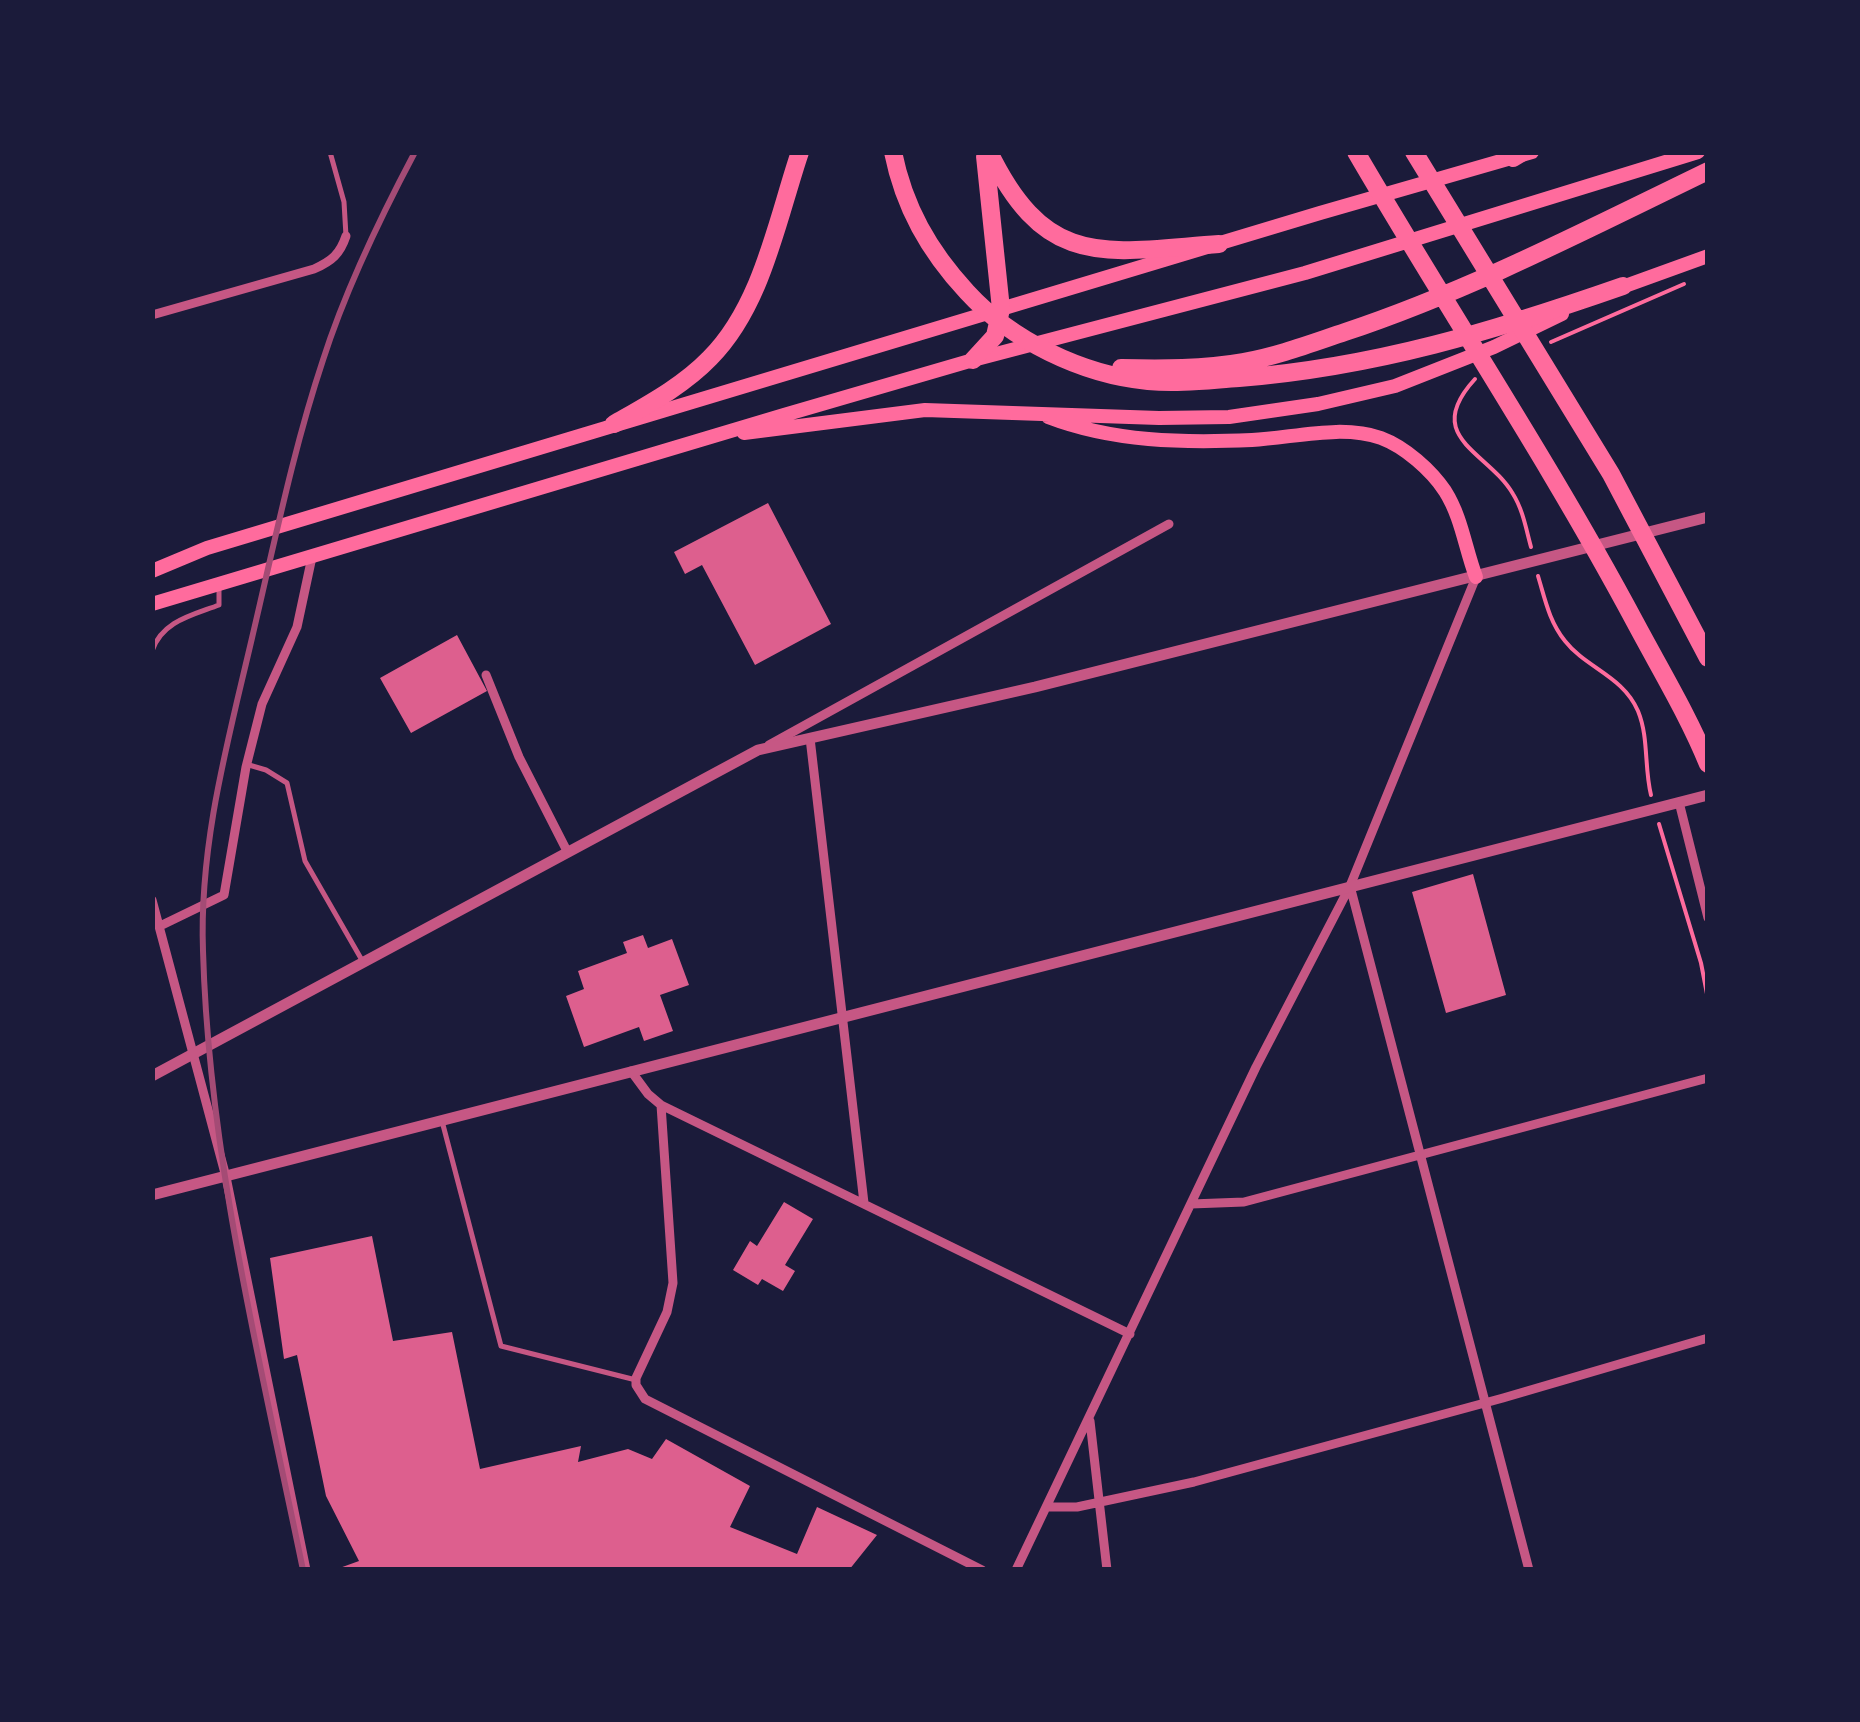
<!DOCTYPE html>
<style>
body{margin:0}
#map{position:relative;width:1860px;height:1722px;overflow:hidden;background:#1b1b3a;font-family:Signika,sans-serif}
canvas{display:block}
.frame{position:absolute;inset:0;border:155px solid #1b1b3a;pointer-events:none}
</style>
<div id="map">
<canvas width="1860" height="1722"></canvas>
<div class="frame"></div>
</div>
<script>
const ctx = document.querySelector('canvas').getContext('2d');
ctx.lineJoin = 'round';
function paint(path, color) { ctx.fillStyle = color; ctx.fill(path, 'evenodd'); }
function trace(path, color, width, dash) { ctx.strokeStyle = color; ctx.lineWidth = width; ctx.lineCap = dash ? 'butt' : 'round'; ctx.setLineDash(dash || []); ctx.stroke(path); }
paint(new Path2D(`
 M768 503 831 624 755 665 702 565 685 574 674 552Z
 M457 635 487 691 411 733 380 678Z
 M1473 874 1506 995 1446 1013 1412 892Z
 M643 935 648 948 672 939 689 985 660 995 673 1031 644 1041 639 1027 584 1047 566 996 584 989 578 971 627 953 623 942Z
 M784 1202 813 1219 785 1265 795 1271 783 1291 762 1279 758 1285 733 1270 750 1241 757 1246Z
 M372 1236 393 1341 452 1332 480 1469 581 1446 578 1462 628 1449 652 1459 666 1439 750 1486 730 1527 797 1554 817 1507 877 1535 849 1570H334L359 1561 326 1496 297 1355 284 1359 270 1258Z`), '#dd5f8e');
trace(new Path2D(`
 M1551 342 1684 284
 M1475 379C1421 438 1488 451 1513 494 1523 510 1526 529 1531 547
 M1538 576C1545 599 1549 621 1565 641 1586 668 1623 676 1638 711 1649 738 1644 767 1651 795
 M1659 824 1701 963 1708 999`), '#ff6b9d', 4);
trace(new Path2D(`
 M330 152 344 202 346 236
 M152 651C162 621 193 615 219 605V588
 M249 765 266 770 287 783 305 861 363 962
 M442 1121 501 1346 636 1380`), '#c65784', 5);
trace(new Path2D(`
 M152 315 314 269C332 261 340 254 346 236
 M486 675 519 757 567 851
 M810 738 864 1203
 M769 745 1169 524
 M1679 802 1708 918
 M1350 886 1529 1570
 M152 900 226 1177 306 1570
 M160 926 224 895 246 767 262 704 297 627 312 557
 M631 1071 648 1094 661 1105 1130 1334
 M661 1105 673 1283 667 1312 636 1378V1385L645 1399 982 1570
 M1191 1204 1244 1202 1708 1078
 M1090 1421 1107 1570
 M1047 1507H1077L1194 1482 1503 1398 1708 1338
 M1016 1570 1256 1067 1350 886 1476 577`), '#c65784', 9);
trace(new Path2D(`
 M152 1076 758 750 1035 687 1708 517
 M152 1195 1708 795`), '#c65784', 11);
trace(new Path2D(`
 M1614 290 1708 256
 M1048 417C1113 442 1183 443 1252 440 1293 438 1341 424 1381 438 1405 447 1431 470 1445 491 1462 518 1465 548 1476 577
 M744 433 925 410 1159 418 1229 417 1318 404 1395 386 1494 347 1562 314
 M152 571 207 548 1320 213 1532 152
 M152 604 784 415 973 360 1305 273 1698 152`), '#ff6b9d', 14);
trace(new Path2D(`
 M893 152C904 207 929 251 967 292 1011 340 1082 375 1148 381 1178 384 1209 380 1239 378 1376 367 1494 331 1623 286
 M989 152C1047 271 1105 252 1219 244
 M1356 152C1448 310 1549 461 1635 622 1660 669 1688 715 1708 764
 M1414 152 1611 474 1708 658
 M1513 158 1523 152
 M973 360 995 336 1001 309 985 156
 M1121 368C1162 369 1203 369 1243 362 1278 356 1312 343 1345 332 1471 290 1588 229 1708 171
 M614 424C647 405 683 386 710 358 762 306 777 220 800 152`), '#ff6b9d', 18);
trace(new Path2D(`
 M303 1570C261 1365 209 1160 203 951 199 844 228 741 252 638 274 545 293 450 323 360 346 288 380 218 415 152`), '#a44b75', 6);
</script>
